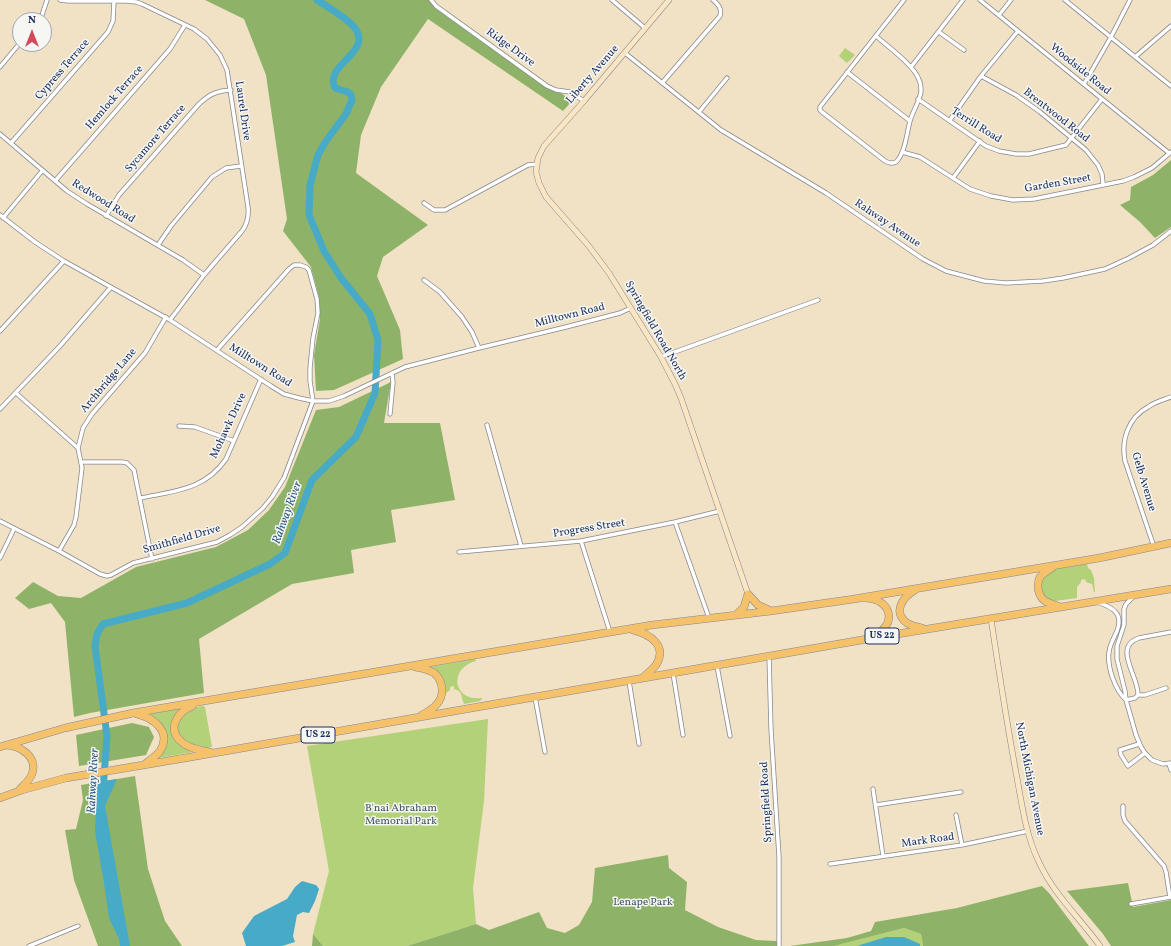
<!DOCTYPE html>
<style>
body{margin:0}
#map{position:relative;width:1171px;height:946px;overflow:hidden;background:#f1e1c5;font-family:Vollkorn,serif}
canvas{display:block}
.north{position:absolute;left:12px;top:12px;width:40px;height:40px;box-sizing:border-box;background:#f6f6f2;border:1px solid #9ea6b7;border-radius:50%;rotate:0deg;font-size:11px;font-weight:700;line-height:16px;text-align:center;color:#1b2f5e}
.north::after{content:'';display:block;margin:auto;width:14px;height:18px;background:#d1495b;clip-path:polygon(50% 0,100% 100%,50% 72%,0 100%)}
</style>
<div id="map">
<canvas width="1171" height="946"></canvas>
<div class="north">N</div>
</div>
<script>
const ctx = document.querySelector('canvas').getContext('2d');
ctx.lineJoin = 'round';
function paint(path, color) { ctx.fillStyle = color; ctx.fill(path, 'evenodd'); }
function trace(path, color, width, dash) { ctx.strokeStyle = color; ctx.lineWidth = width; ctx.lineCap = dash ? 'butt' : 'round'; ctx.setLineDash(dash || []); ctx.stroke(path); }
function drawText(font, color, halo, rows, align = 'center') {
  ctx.font = font + ' Vollkorn,serif'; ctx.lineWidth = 3; ctx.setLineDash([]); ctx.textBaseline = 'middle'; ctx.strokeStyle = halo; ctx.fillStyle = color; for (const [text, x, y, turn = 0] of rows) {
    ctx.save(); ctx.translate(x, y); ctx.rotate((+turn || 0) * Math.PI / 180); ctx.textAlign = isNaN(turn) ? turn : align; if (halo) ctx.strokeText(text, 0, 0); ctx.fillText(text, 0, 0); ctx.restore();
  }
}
paint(new Path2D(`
 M845 48 855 55 847 63 839 56Z
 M1087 564 1088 568 1091 570 1094 578 1095 592H1094L1092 584 1086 582 1085 579 1081 580V582L1077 587V598L1055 601 1048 599 1047 600 1041 590 1042 578 1055 569Z
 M475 659 476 661C448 668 453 702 482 698V699L480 701 464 704C461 697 463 691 454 689V686L450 687V690L446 693 445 684H443L430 667Z
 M203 706 205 707 212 747 207 748 188 744 178 733 177 722 189 708Z
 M177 709 179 711 174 718 172 728 193 752 158 758 163 727 159 722 150 714Z
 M488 719 484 801 473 888 476 924 407 946H323L313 934 329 871 307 746Z
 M904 928 921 934 923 946H834Z`), '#b3d178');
paint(new Path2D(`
 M205 0H430L450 13 572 101 563 111 428 19 381 87 361 135 356 173 428 225 383 257 377 276 400 330 403 359 334 390 316 391 314 355 320 319 319 297 311 267 283 231 287 219 266 75 244 19Z
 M1171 160V227L1155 238 1140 222 1120 205 1130 200 1131 187 1153 175Z
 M391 382 384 423H440L455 500 391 510 396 542 351 550 354 573 292 584 199 639 204 693 90 713 74 717 65 622 51 603 29 609 15 598 33 582 58 596 81 598 136 567 216 547 248 530 269 510 285 487 316 410 339 407Z
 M132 723 149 727 154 737 146 755 79 766 76 735Z
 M135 776 148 869 165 921 182 946H98L74 880 65 830 76 829 83 800 81 785Z
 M668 855 669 868 687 882 685 910 718 927 756 940 776 941 781 946H407L476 924 489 930 539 912 547 928 565 933 579 925 592 902 595 868Z
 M1128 883 1133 907 1171 900V946H1111L1103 934 1067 891Z
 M1042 886 1049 893 1089 946H923L921 934 904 928 834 946H790L847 938 871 931 875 922 957 908Z
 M313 934 323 946H312Z`), '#8eb368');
paint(new Path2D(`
 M117 779 105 806 130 946H120L119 939 109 918 104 883 95 831 97 782Z
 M302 881 316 885 319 889 315 901 309 913 303 912 297 915 293 936 295 942 282 946H246L242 933 254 916 287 899 295 887Z
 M886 937H904L920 944V946H857Z`), '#47aac6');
trace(new Path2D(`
 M103 790 107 736 95 646 97 634 103 624 187 603 270 564 285 553 312 480 356 437 375 393 378 340 370 314 341 278 324 251 309 215 310 185 318 155 326 141 346 114 352 100 351 95 348 92 335 88C323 65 373 53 355 28 346 17 329 8 317 0`), '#47aac6', 7);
const street = new Path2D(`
 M60 0 68 1H126L136 2 142 4 194 29 207 39 220 55 227 70 229 83 248 207C249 216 248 223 242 231L204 275 170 320
 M431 0 436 6 547 86 556 90 570 92 584 101
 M612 0 645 28
 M980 0 1018 31 1169 153
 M1065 0 1171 86
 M999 15 1011 0
 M39 20 42 15 47 0
 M939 32 964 50
 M876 36C887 46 915 66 919 80 921 83 921 88 921 92 919 102 913 111 910 121 907 132 905 154 896 162 893 164 888 163 885 161L822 112 820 110V107L904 0
 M625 53 721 130 826 193 923 259 946 271 984 281 1006 283 1043 281 1063 278 1105 269 1129 258 1153 245 1171 231
 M1135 57 1171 26
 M0 67 20 43
 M911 67 963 0
 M847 72 910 121
 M981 76 1016 95 1040 112 1086 150 1098 165 1102 174 1103 184
 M662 83 720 16C722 8 718 4 713 0
 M1084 84 1111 37 1130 0
 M918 99 986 146 999 151 1016 154H1029L1066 145 1102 99
 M699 112 727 78
 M950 120 981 76 1018 31
 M0 134 67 191 87 204 183 260 204 275
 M11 143 108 32 113 21 114 1
 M902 152 920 157 970 189 991 196 1013 200 1034 199 1123 181 1134 177 1152 168 1171 152
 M953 178 980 141
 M55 181 170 49 185 25
 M424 203 434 210H445L528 165 537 164
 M0 215 35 242 64 261 170 320 271 386 284 394 299 398 313 401H329L344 396 405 367 479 348 566 327 620 313 631 308
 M106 216 119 195 199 104C210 94 216 91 231 90
 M3 218 42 171
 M158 245 171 226 212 177 226 168 241 166
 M424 280 440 292 462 317 472 332 479 348
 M0 331 64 261
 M661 357 818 300
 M16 393 78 448
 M0 409 60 346 111 287
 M390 414 393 382 392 373
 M487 425 521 546
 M179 426 195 427 234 441
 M82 462H122L127 463 134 470 152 559
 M141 498C174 491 205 490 226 459L261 379
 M0 521 59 551 100 574 107 576 111 575 133 563 217 542 230 535 242 527 263 508 272 497 284 478 313 401 310 381V368L313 338 318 313 317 299 309 270 306 267 300 265H294L289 269 217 350
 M675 522 709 618
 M581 541 610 632
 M1154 547 1125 461C1121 440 1128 418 1148 407 1155 402 1163 400 1171 397
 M59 551 74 525 76 517 82 468 78 448 83 428 92 414 145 353 166 317
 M459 552 581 541 675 522 720 511
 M0 558 14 529
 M1134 596 1126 604 1124 609V625L1117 646V659L1125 691 1126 700 1136 735 1141 747 1145 753 1152 760 1163 764 1171 763
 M1097 602C1112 607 1124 613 1117 631 1114 638 1110 644 1109 652 1107 667 1115 690 1126 700
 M769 656 771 729 779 857V946
 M717 666 730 736
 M673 673 683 735
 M629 681 639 744
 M1138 695C1139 677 1112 647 1139 638L1171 632
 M535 697 545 752
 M1126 700 1135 698 1138 695H1145L1166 688
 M1139 744 1120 750 1121 755 1128 766 1145 753
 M1169 764 1171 770
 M873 789 883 856
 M876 805 961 792
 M1123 806V815L1125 821 1164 866 1166 872 1170 897
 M956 815 962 845
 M830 864 962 845 1028 831
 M1131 904 1171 897
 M29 946 78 926`);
const secondary = new Path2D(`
 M669 0 584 101 544 146 538 158 536 172 539 183 546 197 588 245 609 273 661 357 675 384 681 398 748 594
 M991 619C999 672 1007 725 1017 778 1022 805 1026 835 1038 860 1053 894 1079 917 1100 946`);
const highway = new Path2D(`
 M1053 567C1049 570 1043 573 1040 577 1036 585 1038 596 1045 601 1050 604 1056 605 1061 607
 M915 590C903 597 892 612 907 623 912 626 917 627 922 628
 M748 594 758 605 769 610
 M867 598C872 599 876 599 880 602 889 607 892 619 885 627 882 631 877 635 873 638
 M736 615 744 607 748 594
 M633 630C650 634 668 646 656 665 652 670 647 674 642 678
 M415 667C422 668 428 669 434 673 443 680 445 695 437 704 433 709 427 712 422 715
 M192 706C176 713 166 730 183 743 190 749 201 750 210 752
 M137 714C154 718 172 732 160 751 156 756 150 760 145 764
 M6 745C21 746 38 757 32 774 30 780 24 785 20 789
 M0 747 65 728 133 713 652 625 771 611 854 599 1099 558 1171 543
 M0 798 22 790 66 778 185 758 873 638 1171 589`);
trace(street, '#868892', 5);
trace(secondary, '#868892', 6);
trace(highway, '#868892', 8);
trace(street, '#fff', 3.5);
trace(secondary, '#fbe6c4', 5);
trace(highway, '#f5c16b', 7);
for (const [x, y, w] of [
 [882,636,34],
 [318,735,34]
]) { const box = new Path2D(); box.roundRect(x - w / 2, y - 8, w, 16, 3); ctx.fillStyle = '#f6f6f2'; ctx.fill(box); trace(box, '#1b2f5e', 1); }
drawText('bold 10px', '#1b2f5e', null, [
 ["US 22",882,636],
 ["US 22",318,735]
]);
drawText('11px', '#1b2f5e', '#f6f6f2', [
 ["Ridge Drive",510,48,36],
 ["Cypress Terrace",63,70,-49],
 ["Woodside Road",1080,70,39],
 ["Liberty Avenue",593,75,-49],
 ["Hemlock Terrace",115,98,-49],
 ["Laurel Drive",242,111,82],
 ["Brentwood Road",1056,116,38],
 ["Terrill Road",976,126,32],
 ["Sycamore Terrace",156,139,-49],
 ["Garden Street",1058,184,-10],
 ["Redwood Road",103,202,32],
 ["Rahway Avenue",887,224,34],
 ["Milltown Road",570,316,-14],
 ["Springfield Road North",655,331,60],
 ["Milltown Road",260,366,32],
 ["Archbridge Lane",109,381,-50],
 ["Mohawk Drive",229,426,-65],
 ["Gelb Avenue",1143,482,73],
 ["Progress Street",589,529,-9],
 ["Smithfield Drive",182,540,-16],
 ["North Michigan Avenue",1029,779,79],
 ["Springfield Road",767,802,-93],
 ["Mark Road",928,841,-8]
]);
drawText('11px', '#415864', '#f6f6f2', [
 ["B'nai Abraham",401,809],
 ["Memorial Park",401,822],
 ["Lenape Park",643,903]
]);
drawText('italic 12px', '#2a5a82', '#f6f6f2', [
 ["Rahway River",288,513,-70],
 ["Rahway River",94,781,-87]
]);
</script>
